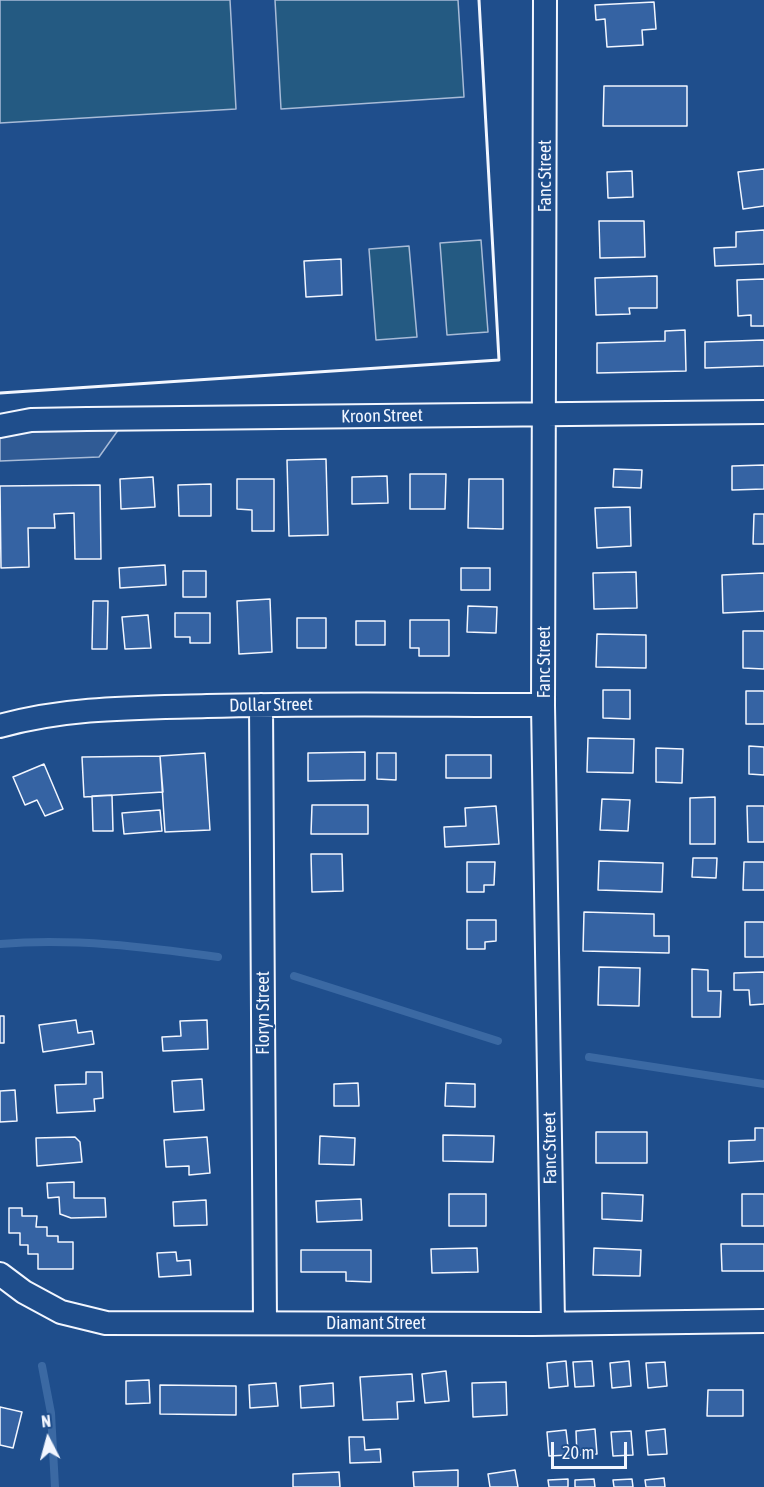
<!DOCTYPE html>
<style>
body{margin:0}
#map{position:relative;width:764px;height:1487px;overflow:hidden;background:#1f4e8c;font-family:"Asap Condensed",sans-serif}
canvas{display:block}
.north{position:absolute;left:18px;top:1409px;width:60px;height:60px;-webkit-text-stroke:4px #1f4e8c;paint-order:stroke;rotate:354deg;font-size:16px;font-weight:700;line-height:24px;text-align:center;color:#f2f6ff}
.north::after{content:'';display:block;margin:auto;width:21px;height:27px;background:#f2f6ff;clip-path:polygon(50% 0,100% 100%,50% 72%,0 100%)}
.scale{position:absolute;left:551px;top:1442px;width:76px;height:27px;box-sizing:border-box;border:3px solid #f2f6ff;border-top:0;padding-left:8px;font-size:18px;line-height:21px;white-space:nowrap;color:#f2f6ff;-webkit-text-stroke:4px #1f4e8c;paint-order:stroke}
</style>
<div id="map">
<canvas width="764" height="1487"></canvas>
<div class="north">N</div>
<div class="scale">20 m</div>
</div>
<script>
const ctx = document.querySelector('canvas').getContext('2d');
ctx.lineJoin = 'round';
function paint(path, color) { ctx.fillStyle = color; ctx.fill(path, 'evenodd'); }
function trace(path, color, width, dash) { ctx.strokeStyle = color; ctx.lineWidth = width; ctx.lineCap = dash ? 'butt' : 'round'; ctx.setLineDash(dash || []); ctx.stroke(path); }
function drawText(font, color, halo, rows, align = 'center') {
  ctx.font = font + ' "Asap Condensed",sans-serif'; ctx.lineWidth = 4.5; ctx.setLineDash([]); ctx.textBaseline = 'middle'; ctx.strokeStyle = halo; ctx.fillStyle = color; for (const [text, x, y, turn = 0] of rows) {
    ctx.save(); ctx.translate(x, y); ctx.rotate((+turn || 0) * Math.PI / 180); ctx.textAlign = isNaN(turn) ? turn : align; if (halo) ctx.strokeText(text, 0, 0); ctx.fillText(text, 0, 0); ctx.restore();
  }
}
const green = new Path2D(`
 M0 0H230L236 109 0 123Z
 M275 0H458L464 97 281 109Z
 M481 240 488 332 447 335 440 243Z
 M409 246 417 337 376 340 369 249Z`);
paint(green, '#245a82');
trace(green, '#a8bbd7', 1.5);
const parking = new Path2D(`
 M126 419 99 457 0 461V426Z`);
paint(parking, '#305b95');
trace(parking, '#a8bbd7', 1.5);
trace(new Path2D(`
 M0 944C74 938 146 947 218 957
 M294 976 498 1041
 M589 1057 764 1084
 M42 1366 51 1413 55 1487`), '#3b69a3', 8);
const building = new Path2D(`
 M654 2 656 29 642 30 643 45 607 47 605 19 596 20 595 5Z
 M604 86H687V126H603Z
 M764 169V206L743 209 738 172Z
 M632 171 633 197 608 198 607 172Z
 M599 221H644L645 257 600 258Z
 M764 230V264L715 266 714 248 736 247V232Z
 M341 259 342 295 306 297 304 261Z
 M657 276V308H629L630 314 596 315 595 278Z
 M764 279V326H751V315L738 316 737 280Z
 M685 330 686 371 597 373V343L665 341V331Z
 M764 340V366L705 368V342Z
 M326 459 328 535 289 536 287 460Z
 M764 465V489L732 490V466Z
 M614 469 642 470 641 488 613 487Z
 M410 474H446L445 509H410Z
 M387 476 388 503 352 504V477Z
 M153 477 155 507 121 509 120 479Z
 M237 479H274V531H252V510L237 509Z
 M469 479H503V529L468 528Z
 M211 484V516H179L178 485Z
 M100 485 101 559H75L74 513 54 514 55 528H28L29 567 1 568 0 486Z
 M630 507 631 546 597 548 595 508Z
 M754 514H764V544H753Z
 M165 565 166 585 120 588 119 568Z
 M461 568H490V590H461Z
 M183 571H206V597H183Z
 M636 572 637 608 594 609 593 573Z
 M764 573V611L723 613 722 575Z
 M270 599 272 652 239 654 237 601Z
 M93 601H108L107 649H92Z
 M468 606 497 607 496 633 467 632Z
 M175 613H210V643H190V637H175Z
 M148 615 151 648 125 649 122 617Z
 M297 618H326V648H297Z
 M410 620H449V656H419V648H410Z
 M356 621H385V645H356Z
 M743 631H764V669L743 668Z
 M597 634 646 635V668L596 667Z
 M603 690H630V719L603 718Z
 M746 691H764V724H746Z
 M588 738 634 739 633 773 587 772Z
 M749 746 764 747V775L749 774Z
 M656 748 683 749 682 783 656 782Z
 M365 752V780L308 781V753Z
 M205 753 210 830 165 832 160 756Z
 M377 753H396V780L377 779Z
 M446 755H491V778H446Z
 M160 756 163 792 84 797 82 757Z
 M44 764 63 809 45 816 37 800 25 805 13 777Z
 M112 795 113 831H93L92 796Z
 M715 797V844H690V798Z
 M602 799 630 800 628 831 600 830Z
 M312 805H368V834H311Z
 M496 806 499 844 445 847 444 827 466 826 465 808Z
 M747 806H764V842H748Z
 M160 810 162 831 124 834 122 813Z
 M311 854H342L343 891 312 892Z
 M693 858H717L716 878 692 877Z
 M599 861 663 863 662 892 598 890Z
 M467 862H495L494 885H484V892H467Z
 M744 862H764V890H743Z
 M584 912 654 914V936H669V953L583 951Z
 M467 920H496V941L485 942V949H467Z
 M745 922H764V957H745Z
 M599 967 640 968 639 1006 598 1005Z
 M692 969 708 970V991H721L720 1017H692Z
 M764 972V1004L750 1005 749 990H734V973Z
 M0 1016H4V1043H0Z
 M76 1020 78 1033 92 1031 94 1044 43 1052 39 1025Z
 M207 1020 208 1049 163 1051 162 1037 181 1036 180 1021Z
 M86 1072H102L103 1098 94 1099 95 1111 57 1113 55 1085 86 1084Z
 M202 1079 204 1110 174 1112 172 1081Z
 M358 1083 359 1106H334V1084Z
 M446 1083 475 1084V1107L445 1106Z
 M15 1090 17 1121 0 1122V1091Z
 M755 1128H764V1161L729 1163V1141L755 1140Z
 M596 1132H647V1163H596Z
 M443 1135 494 1136 493 1162 443 1161Z
 M320 1136 355 1138 354 1165 319 1164Z
 M75 1137 80 1142 82 1162 37 1166 36 1138Z
 M207 1137 210 1173 189 1175V1166L166 1167 164 1140Z
 M74 1182V1198H105L106 1217 71 1218 60 1214 59 1197 48 1198 47 1183Z
 M602 1193 643 1195 642 1221 602 1219Z
 M449 1194H486V1226H449Z
 M742 1194H764V1226H742Z
 M361 1199 362 1220 317 1222 316 1201Z
 M206 1200 207 1225 174 1226 173 1202Z
 M9 1208H22V1216H37L36 1227H47V1236H58V1242H73V1269H38V1254H28V1245H20V1233H9Z
 M721 1244H764V1271H722Z
 M477 1248 478 1272 432 1273 431 1249Z
 M594 1248 641 1250 640 1276 593 1275Z
 M301 1250H371V1282L346 1281V1272H301Z
 M176 1252 177 1261 190 1260 191 1275 159 1277 157 1253Z
 M566 1361 568 1386 549 1388 547 1363Z
 M592 1361 594 1386 575 1387 573 1362Z
 M629 1361 631 1386 612 1388 610 1363Z
 M665 1362 667 1386 648 1388 646 1363Z
 M446 1371 449 1401 425 1403 422 1374Z
 M412 1374 414 1401 397 1402 398 1419 363 1420 360 1377Z
 M149 1380 150 1403 126 1404V1381Z
 M506 1382 507 1415 473 1417 472 1383Z
 M276 1383 278 1406 250 1408 249 1385Z
 M333 1383 334 1406 301 1408 300 1386Z
 M160 1385 236 1386V1415L160 1414Z
 M708 1390H743V1416H707Z
 M0 1407 22 1412 13 1448 0 1445Z
 M595 1429 597 1454 577 1455 576 1431Z
 M665 1429 667 1454 648 1455 646 1431Z
 M566 1430 569 1455 549 1456 547 1432Z
 M631 1431 633 1455 613 1456 611 1432Z
 M349 1437H364L365 1450 380 1449 381 1462 350 1463Z
 M458 1470V1487H414L413 1472Z
 M515 1470 518 1487H490L488 1474Z
 M339 1472 340 1487H293V1474Z
 M664 1478 665 1487H646L645 1480Z
 M568 1479V1487H549L548 1480Z
 M594 1479 595 1487H575V1480Z
 M632 1479 633 1487H614L613 1480Z`);
paint(building, '#3563a3');
trace(building, '#f2f6ff', 1.5);
const minor = new Path2D(`
 M545 0 543 705 553 1323
 M0 426 31 420 87 419 764 412
 M261 705 265 1322
 M0 726C68 707 136 708 207 706 319 703 431 705 543 705
 M0 1274 24 1292 61 1312 106 1323 533 1324 764 1321`);
trace(minor, '#f2f6ff', 26);
trace(minor, '#1f4e8c', 22);
trace(new Path2D(`
 M0 393 499 360 479 0`), '#f2f6ff', 3);
drawText('18px', '#f2f6ff', '#1f4e8c', [
 ["Fanc Street",545,176,-90],
 ["Kroon Street",382,416,-1],
 ["Fanc Street",544,662,-90],
 ["Dollar Street",271,705,-1],
 ["Floryn Street",263,1013,-90],
 ["Fanc Street",550,1148,-91],
 ["Diamant Street",376,1323]
]);
</script>
